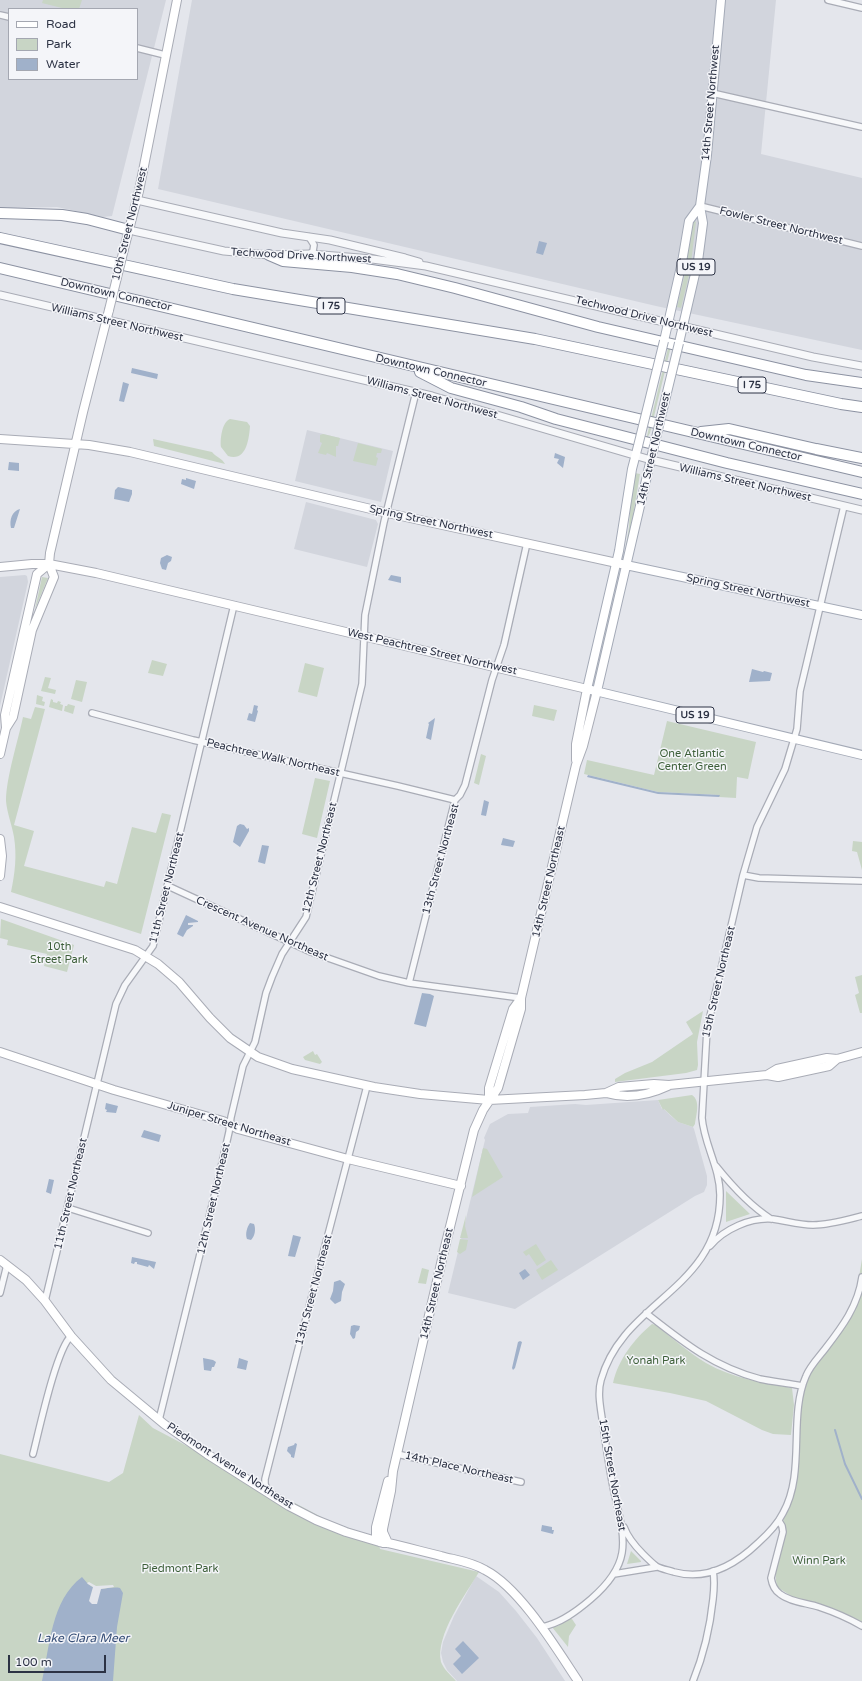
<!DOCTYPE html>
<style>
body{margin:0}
#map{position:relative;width:862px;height:1681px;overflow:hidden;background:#e4e6ec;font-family:"Varela Round",sans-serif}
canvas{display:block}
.legend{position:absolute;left:8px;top:8px;width:130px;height:72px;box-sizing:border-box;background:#f4f5f9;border:1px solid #a4a7b1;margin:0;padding:5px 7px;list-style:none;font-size:12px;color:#2c3244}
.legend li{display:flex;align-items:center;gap:8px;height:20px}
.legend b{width:20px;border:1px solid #a4a7b1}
.scale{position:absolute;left:8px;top:1655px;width:98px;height:18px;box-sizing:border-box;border:2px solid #2c3244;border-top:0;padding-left:5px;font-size:12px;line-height:14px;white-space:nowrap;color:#2c3244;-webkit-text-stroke:3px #f4f5f9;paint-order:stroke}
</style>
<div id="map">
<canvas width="862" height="1681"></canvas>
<ul class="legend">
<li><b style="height:5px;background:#fff"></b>Road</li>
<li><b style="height:11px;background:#c8d5c5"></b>Park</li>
<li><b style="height:11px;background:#a0b1ca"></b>Water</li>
</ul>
<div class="scale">100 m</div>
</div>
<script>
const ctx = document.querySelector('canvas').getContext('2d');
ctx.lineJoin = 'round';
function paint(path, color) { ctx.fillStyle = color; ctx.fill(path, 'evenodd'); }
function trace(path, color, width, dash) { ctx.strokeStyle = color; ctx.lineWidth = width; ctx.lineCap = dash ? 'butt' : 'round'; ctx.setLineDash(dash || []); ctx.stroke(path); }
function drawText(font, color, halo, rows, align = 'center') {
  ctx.font = font + ' "Varela Round",sans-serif'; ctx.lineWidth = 3; ctx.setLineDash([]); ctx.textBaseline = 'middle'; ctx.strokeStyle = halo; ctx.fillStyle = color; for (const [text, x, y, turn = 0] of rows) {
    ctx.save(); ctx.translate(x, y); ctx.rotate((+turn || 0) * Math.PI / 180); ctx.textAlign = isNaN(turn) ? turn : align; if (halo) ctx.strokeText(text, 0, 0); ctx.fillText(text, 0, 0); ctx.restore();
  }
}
paint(new Path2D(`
 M0 0H166L112 216 103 217 57 207 0 208ZM9 9H137V79H9Z
 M192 0H776L761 154 862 178V350L656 306 158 189Z
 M307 430 393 451 381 502 295 481Z
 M306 502 376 520 378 524 367 567 294 549Z
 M25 575 27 576 28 582 0 706V577Z
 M658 1100 662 1109H664L671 1116 678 1122 693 1127 694 1129 707 1176V1185L704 1192 695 1196 515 1309 448 1293 485 1140 484 1138 490 1124 508 1114 528 1113 530 1107 575 1104 586 1105Z
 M476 1576 499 1592 516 1611 537 1638 565 1681H457L447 1670 443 1662 441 1653 443 1642 454 1616Z`), '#d2d5dd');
paint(new Path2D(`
 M43 0H82L79 9H66L42 3Z
 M694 220 696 222 690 271 681 308 677 307 686 269 690 233Z
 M672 342 650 433 646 440 668 348Z
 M230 419 247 422 250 426C249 440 246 462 228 456L221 447C220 439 222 422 230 419Z
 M323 434 340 438 338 446H336V457L327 453 326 455 318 453 322 443 320 442V435Z
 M153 439 212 452C216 457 222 458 225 464L154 446Z
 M358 443 382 449 381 453H377L376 457 378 458 376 466 353 461Z
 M635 473 640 474 631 528 626 546 629 527 631 493Z
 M42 577 48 578 35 609Z
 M619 577 597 673 596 674Z
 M152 660 167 664 163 676 148 673Z
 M305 663 324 668 317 697 298 692Z
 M45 677 51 678 48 688 56 690 55 694 41 691Z
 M76 680 87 682 82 702 71 699Z
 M37 695 43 697 42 701 45 702 44 706 36 704Z
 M51 699 53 700V702L57 703 58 701 61 702 60 704 63 705 62 711 49 707Z
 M68 704 75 706 73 714 64 711 65 706H67Z
 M534 705 557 710 554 721 532 716Z
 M35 707 45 709 14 825 34 831 24 866 104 887 106 881 117 884 132 827 156 833 162 813 171 815 141 934 11 892C15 873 17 856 14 837 12 825 7 813 6 801 6 778 18 741 23 717L31 719Z
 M667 721 756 742 748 779 737 777 736 798 719 797V795L658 792 584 774 587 760 654 775Z
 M481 754 486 756 479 785 474 783Z
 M315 778 330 781 317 838 302 834Z
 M853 841 862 842V870L857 852 852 851Z
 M1 919 74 945 67 972 44 966 47 954 7 945 8 940 0 938Z
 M862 975V1013H860L855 995 859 993 855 977Z
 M703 1011 697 1042 698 1065 697 1070 686 1073 615 1082V1079L625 1073 652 1062 693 1034 686 1022Z
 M313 1051 315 1055 317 1054 322 1062 320 1064 305 1060 303 1057Z
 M692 1095C701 1101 696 1115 695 1124L693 1127 678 1122 664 1109 663 1110 658 1100Z
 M483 1148 487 1149 503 1177 472 1197Z
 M726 1191 750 1214 726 1222Z
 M466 1215 465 1226 468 1238H460Z
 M460 1239 468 1240 466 1250 460 1254 457 1252Z
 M536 1244 546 1260 537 1266 529 1254 526 1256 523 1252Z
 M862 1259V1625L796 1599 777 1587 774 1566 793 1473 803 1384 826 1350 855 1301Z
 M551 1260 558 1270 542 1280 536 1270Z
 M422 1268 429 1270 426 1284 418 1283Z
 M652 1324 656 1325C672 1338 688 1352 706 1363 732 1378 763 1383 792 1388L794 1405 791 1435 773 1434 762 1430 706 1401 670 1393 613 1383C618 1360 634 1339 652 1324Z
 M139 1415 153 1428 329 1521 378 1538 380 1549 479 1572C466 1594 435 1635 441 1662 444 1670 451 1675 456 1681H0V1454L109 1482 123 1473Z
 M631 1551 641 1561V1562L627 1564Z
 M568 1619H572L576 1625 569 1636 568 1647 552 1627 558 1626Z`), '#c8d5c5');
paint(new Path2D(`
 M539 241 547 243 543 255 536 253Z
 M132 368 158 374 157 379 131 373Z
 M123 382 129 384 124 402 119 401Z
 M555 453 565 457 563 468 557 463 559 459 554 458Z
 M9 462 19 463V471L8 470Z
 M186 478 196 481 194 489 181 484 182 479 186 480Z
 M118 487 132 490V494L129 502 114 499 115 490Z
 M20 509 14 528H11C9 520 12 511 20 509Z
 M167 555 172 557 171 561 168 563 166 570 162 569 160 563 161 558Z
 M391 575 401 577V583L388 580Z
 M752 669 763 672 764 671 772 673 770 681 749 682Z
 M254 705 258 706 257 710 258 711 255 722 247 720 249 713 252 714Z
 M435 718 431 740 426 738 429 724 428 723Z
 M588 775 658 792 720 795 719 797 658 794 587 777Z
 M484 800 489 802 486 816 481 815Z
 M240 824 244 825 247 829 249 828V831L240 847 233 842 237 826Z
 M503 838 515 841 513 847 501 845Z
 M262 845 269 846 265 864 258 862Z
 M186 915 198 921V922L188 923V925H193V926L187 930 183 937 177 934Z
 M422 993 430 994 434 996 426 1027 414 1024Z
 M106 1103 118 1106 116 1113 106 1112 107 1110 105 1109Z
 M144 1130 161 1135 159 1142 141 1137Z
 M49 1179 54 1180 51 1194 46 1192Z
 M250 1223 254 1224C256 1229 255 1236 251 1240L247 1239C245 1234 247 1227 250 1223Z
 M293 1235 301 1237 295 1257 288 1256Z
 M132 1257 156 1262 154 1269 149 1265 148 1267 137 1264V1262H135L134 1264 131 1263Z
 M525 1269 530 1275 523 1280 519 1273Z
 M340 1280 345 1284 342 1292 341 1301 335 1304 330 1299 333 1291 334 1282Z
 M354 1325 360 1326 359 1330 356 1332 355 1338 353 1339 350 1334 351 1326Z
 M520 1341 522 1342 515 1368 513 1370 512 1368 518 1342Z
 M203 1358 213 1360 216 1362 214 1367H212L211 1371 204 1370Z
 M239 1358 248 1361 246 1370 237 1368Z
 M295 1443 297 1444 294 1458 291 1457V1455L287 1451 288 1447 294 1445Z
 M542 1525 552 1527V1530H554L553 1534 541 1531Z
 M82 1577C84 1579 86 1582 88 1584 98 1593 109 1586 120 1588L123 1593 117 1627 113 1681H42C50 1646 51 1600 82 1577Z
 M463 1641 479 1658 462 1674 453 1664 461 1656 455 1649Z`), '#a0b1ca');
paint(new Path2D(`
 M89 1582 96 1586 113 1585 114 1587 101 1589 97 1604H92L89 1601 93 1587 88 1584 87 1583Z`), '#e4e6ec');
trace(new Path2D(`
 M835 1430 845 1464 862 1499`), '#a0b1ca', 2);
const minor = new Path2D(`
 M828 0 862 8
 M0 15 9 17
 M137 48 165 55
 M712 93 862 127
 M700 206 862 246
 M309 237 314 245 313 251 310 254
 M92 713 193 740 398 786 455 800
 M743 875 759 878 862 881
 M168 886 311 952 379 976 409 983 521 998
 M409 983 455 800 460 795 465 785 492 680 504 645 527 543
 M716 1166C732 1186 749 1205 771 1219
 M68 1208 148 1233
 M710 1246C724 1229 751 1217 773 1219 787 1221 799 1225 813 1225 829 1225 846 1220 862 1216
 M0 1293 7 1265
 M45 1301 116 1004 125 985 153 946 234 605
 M646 1313C683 1342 712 1366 760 1379 774 1382 788 1383 802 1386
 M159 1420 217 1185 229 1132 231 1117 243 1066 255 1042 266 993 272 977 282 954 306 917 362 684 365 615 384 522 416 392
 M33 1454C39 1431 56 1350 71 1336
 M397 1454 521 1482
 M268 1492 265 1484V1479L297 1353 367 1086
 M779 1521 782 1526 783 1532 771 1578C772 1584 774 1590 780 1594 790 1602 807 1603 819 1607 834 1612 848 1618 862 1626
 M624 1527C628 1538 635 1546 643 1554 647 1558 652 1563 656 1566 661 1569 668 1570 674 1572 706 1581 735 1565 758 1543 768 1534 777 1525 783 1513 806 1472 788 1417 806 1376 810 1366 818 1358 825 1349 842 1327 858 1306 862 1277
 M614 1574 657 1567
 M541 1627C560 1624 577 1611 591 1599 635 1561 624 1538 613 1487 609 1467 606 1446 603 1425 601 1410 597 1394 601 1380 623 1300 720 1290 720 1195 720 1168 704 1144 702 1118L707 1029 743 875 757 827 785 769 797 729 800 691 844 506
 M693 1681C704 1654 710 1628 713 1599 714 1590 715 1581 713 1571`);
const tertiary = new Path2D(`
 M137 200 282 233 330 240 405 258 419 262
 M129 230 224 251 269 255 310 254 372 259 426 266 813 357 862 366
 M0 295 432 396 651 460 862 510`);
const secondary = new Path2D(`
 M124 249 139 191 177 0
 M0 439 89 445 130 452 392 514 626 565
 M0 567 32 564H49L96 573 587 689 576 744V760
 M6 728 5 715 37 574 49 564
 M0 754 6 728 13 717 32 630 54 577 49 564 50 553 83 412 109 310
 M0 839 2 856 0 876
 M0 907 135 950 158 964 179 982 210 1018 230 1038 258 1057 292 1069 374 1087 420 1094 489 1100 585 1095 606 1093 619 1087 654 1084 669 1085 767 1075 778 1077 829 1066 837 1059
 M0 1052 114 1090 223 1121 238 1129 348 1159 461 1186
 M767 1075 777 1069 827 1058 837 1059 862 1052
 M606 1093C627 1099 649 1095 668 1086
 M489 1100V1088L513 1009 521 998
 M0 1260 26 1280 45 1301 71 1336 111 1380 164 1424 207 1454 289 1506 316 1520 346 1532 383 1543H388C406 1547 424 1552 441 1556 456 1560 472 1562 485 1570 520 1588 556 1648 578 1681
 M380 1542 376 1535V1527L388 1481
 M388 1543 383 1532V1529L391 1491 393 1471 443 1255 474 1130 483 1110 498 1088 521 1009V998L576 765 583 746 597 691`);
const primary = new Path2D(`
 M664 341 682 262 689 221 700 206
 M679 343 698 261 703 223 700 206 707 155 721 0
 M638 446 632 469 619 551 587 689 862 755
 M626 565 862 615
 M597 691 653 450`);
const motorway = new Path2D(`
 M0 213 62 215 87 219 129 230
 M0 238 233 289 535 339 841 404 862 407
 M269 255 283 261 352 267 397 274 455 288 598 327 806 375 862 383
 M0 268 862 472
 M420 372 451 388 521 407 556 419 727 463 862 494
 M701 432 729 429 816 449 862 458`);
trace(minor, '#a9acb6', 8);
trace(tertiary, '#a9acb6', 9);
trace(secondary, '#a9acb6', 10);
trace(primary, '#a4aab7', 10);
trace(motorway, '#8c92a2', 12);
trace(minor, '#f7f8fa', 5.5);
trace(tertiary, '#f7f8fa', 7);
trace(secondary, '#fff', 8);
trace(primary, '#fff', 8);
trace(motorway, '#fff', 10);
const secondaryBridge = new Path2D(`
 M109 310 124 249`);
const primaryBridge = new Path2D(`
 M638 446 664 341
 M653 450 679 343`);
trace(secondaryBridge, '#a9acb6', 10, []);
trace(primaryBridge, '#a4aab7', 10, []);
trace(secondaryBridge, '#fff', 8);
trace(primaryBridge, '#fff', 8);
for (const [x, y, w] of [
 [696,267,38],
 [331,306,28],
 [752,385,28],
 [695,715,38]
]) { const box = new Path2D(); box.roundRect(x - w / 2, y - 8, w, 16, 3); ctx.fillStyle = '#f4f5f9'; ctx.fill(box); trace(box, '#2c3244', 1); }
drawText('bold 10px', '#2c3244', null, [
 ["US 19",696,267],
 ["I 75",331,306],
 ["I 75",752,385],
 ["US 19",695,715]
]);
drawText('11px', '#2c3244', '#f4f5f9', [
 ["14th Street Northwest",711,103,-85],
 ["10th Street Northwest",130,224,-76],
 ["Fowler Street Northwest",781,226,14],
 ["Techwood Drive Northwest",301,256,3],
 ["Downtown Connector",116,295,13],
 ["Techwood Drive Northwest",644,317,14],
 ["Williams Street Northwest",117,323,13],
 ["Downtown Connector",431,371,13],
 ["Williams Street Northwest",432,398,15],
 ["Downtown Connector",746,445,13],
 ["14th Street Northwest",654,449,-77],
 ["Williams Street Northwest",745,483,13],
 ["Spring Street Northwest",431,522,12],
 ["Spring Street Northwest",748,591,12],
 ["West Peachtree Street Northwest",432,652,13],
 ["Peachtree Walk Northeast",273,758,13],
 ["12th Street Northeast",320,858,-76],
 ["13th Street Northeast",441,859,-75],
 ["14th Street Northeast",549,882,-77],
 ["11th Street Northeast",167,888,-76],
 ["Crescent Avenue Northeast",262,929,24],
 ["15th Street Northeast",719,982,-77],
 ["Juniper Street Northeast",229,1124,17],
 ["11th Street Northeast",71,1194,-77],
 ["12th Street Northeast",214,1199,-77],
 ["14th Street Northeast",437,1284,-77],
 ["13th Street Northeast",314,1290,-75],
 ["Piedmont Avenue Northeast",230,1466,33],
 ["14th Place Northeast",459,1468,13],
 ["15th Street Northeast",612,1475,80]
]);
drawText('11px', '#3d5f39', '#f4f5f9', [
 ["One Atlantic",692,754],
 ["Center Green",692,767],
 ["10th",59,947],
 ["Street Park",59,960],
 ["Yonah Park",656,1361],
 ["Winn Park",819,1561],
 ["Piedmont Park",180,1569]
]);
drawText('italic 12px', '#364e77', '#f4f5f9', [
 ["Lake Clara Meer",83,1639]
]);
</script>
